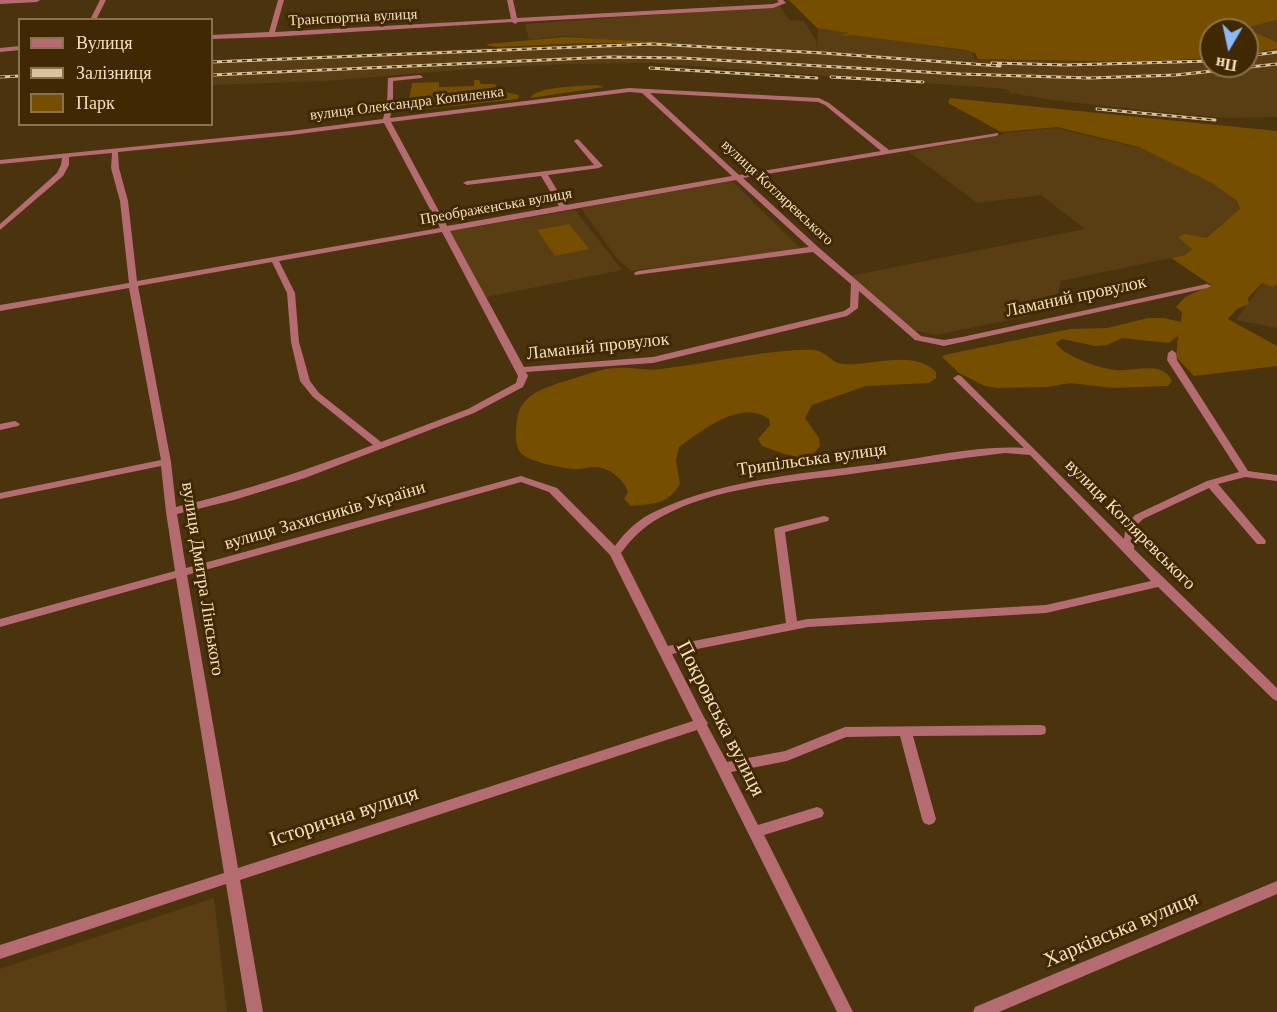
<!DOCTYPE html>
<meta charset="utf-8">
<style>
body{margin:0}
#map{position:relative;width:1277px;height:1012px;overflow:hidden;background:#4a330d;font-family:Georgia,serif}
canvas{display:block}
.legend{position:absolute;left:18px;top:18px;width:195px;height:108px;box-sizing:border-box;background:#402902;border:2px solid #89724d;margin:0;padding:8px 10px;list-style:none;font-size:18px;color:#f7dfbe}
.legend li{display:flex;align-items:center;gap:12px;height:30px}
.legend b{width:30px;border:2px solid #89724d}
.north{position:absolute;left:1199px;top:18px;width:60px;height:60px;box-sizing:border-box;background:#402902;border:2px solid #89724d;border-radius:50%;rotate:189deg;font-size:16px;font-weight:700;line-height:24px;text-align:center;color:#f7dfbe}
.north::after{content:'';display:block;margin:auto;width:21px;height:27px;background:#89bafc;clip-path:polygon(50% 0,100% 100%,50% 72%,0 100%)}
</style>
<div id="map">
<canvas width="1277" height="1012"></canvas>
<ul class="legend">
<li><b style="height:8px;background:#b56c71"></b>Вулиця</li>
<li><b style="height:8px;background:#d9c2a0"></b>Залізниця</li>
<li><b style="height:16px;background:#754e00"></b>Парк</li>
</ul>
<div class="north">Пн</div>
</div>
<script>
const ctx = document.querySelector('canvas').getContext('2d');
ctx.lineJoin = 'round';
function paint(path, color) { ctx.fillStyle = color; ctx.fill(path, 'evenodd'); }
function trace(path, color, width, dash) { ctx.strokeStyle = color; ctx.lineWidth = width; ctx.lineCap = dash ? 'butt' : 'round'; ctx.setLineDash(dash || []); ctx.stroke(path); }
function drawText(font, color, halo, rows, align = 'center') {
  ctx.font = font + ' Georgia,serif'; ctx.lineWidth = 6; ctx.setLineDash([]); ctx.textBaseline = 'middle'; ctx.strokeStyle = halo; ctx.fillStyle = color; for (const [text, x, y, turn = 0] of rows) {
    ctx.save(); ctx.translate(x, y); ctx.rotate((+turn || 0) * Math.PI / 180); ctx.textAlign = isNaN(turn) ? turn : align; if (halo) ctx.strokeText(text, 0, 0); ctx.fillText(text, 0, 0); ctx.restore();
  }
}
paint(new Path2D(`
 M780 6 789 20 804 21 816 41 817 51 818 28 972 52 975 59 1134 63 1211 59V66H1247V55L1277 50V117L1229 118 1170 113 1051 100 1011 93 1006 89 652 63 569 64 469 69 327 81 212 85V60L585 44H677L561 36 529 40 525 24Z
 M1277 20V42L1245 28Z
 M1056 128 1153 151 1232 191 1240 209 1185 255 1061 281 1057 296 1022 303 1029 316 936 335 914 330 850 276 1085 229 1041 195 977 203 909 152 1001 135 1003 133Z
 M732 181 801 249 631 271 616 257 581 208Z
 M575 210 622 270 486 297 450 231Z
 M1277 261V328L1236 320 1267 277Z
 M214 898 227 1012H0V969Z`), '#593e14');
paint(new Path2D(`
 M789 0H1277V20L1245 28 1277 42V49L1247 54V30H1211V58L1135 62 978 59 975 53 965 50 853 35 839 36 849 33 817 28Z
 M564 37 676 43H585L499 47 488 46 487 44Z
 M474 80H479L481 84H495L499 91 519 95 518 99 408 111 409 105 423 103 422 99 409 100 412 83 439 82V87L474 86Z
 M597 85 604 87 530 98C537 86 582 86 597 85Z
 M950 98 1277 131V284L1272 287 1262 283 1248 298 1249 304 1237 309 1228 319 1277 346V366L1194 376 1176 357 1178 336 1169 343 1122 338 1107 345 1095 346 1062 339 1056 343C1063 356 1101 369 1116 370 1133 372 1163 360 1172 381L1168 386 1113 388 1070 383 1047 387 997 388 985 386 959 373 942 357 944 355 1070 329 1107 328 1148 318H1164L1181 322 1182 312 1176 307 1185 297 1211 285 1171 258 1185 255 1192 249 1178 237 1185 234 1206 238 1240 209 1237 201 1212 183 1139 147 1057 127 1001 132 948 103Z
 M569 224 589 249 555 256 537 230Z
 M796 350C802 350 813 349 819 351 829 355 833 364 844 364 871 366 914 349 936 372V378L929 383 866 386 812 405 805 418 819 438 820 446 809 459 784 454 762 446 758 439 770 425 769 419C741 399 703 430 679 447L676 461 680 484C666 506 655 503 631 506L624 499 628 492C625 482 613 471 602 468 593 465 585 469 576 469 564 469 526 461 520 452 514 443 516 430 517 420 520 391 552 386 575 378 588 374 601 369 615 368 630 367 645 371 660 369 706 364 750 353 796 350Z`), '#754e00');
paint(new Path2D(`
 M0 0H40L37 2 0 4Z
 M100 0H106L96 20H90Z
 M278 0H284L275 32 511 19 507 0H513L517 18 773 4 779 2 777 0H783L786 3 773 8 518 22 515 24 512 22 271 37 212 39V35L269 32Z
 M20 46V50L0 52V48Z
 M420 75 423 77 422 78 393 81V103L390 118 629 88 819 98 829 103 889 150 998 133V135L996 136 743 178 818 247 921 336 944 340 962 337 1207 284 1211 286 1207 288 944 346 915 340 859 291 858 308 847 316 653 363 526 372 528 376 523 387 474 413 305 478 234 500 177 514 186 568 521 476 557 488 615 546C626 531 638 519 656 511 729 477 813 473 892 462 935 456 980 445 1024 448L955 380 953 378 958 375 961 376 1124 539 1126 525 1135 515 1207 481 1239 472 1167 360 1168 353 1172 350 1176 353 1177 360 1248 471 1277 475V481L1245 477 1218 484 1266 541 1265 544H1257L1209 488 1143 519 1136 526 1134 549 1277 688V701L1273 699 1158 587 1046 613 808 627 672 654 705 719 708 723 707 725 727 762 785 751 845 727 1040 725 1045 726 1046 730 1045 734 1040 735 913 736 936 819 934 823 929 825 924 823 922 819 900 736 846 737 787 761 731 772 758 825 817 807 822 809 824 813 822 817 764 835 853 1012H837L697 730 240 880 263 1012H247L226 884 0 959V945L224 873 176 578 0 627V619L175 571 166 512 161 466 0 499V493L161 460 129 288 0 311V305L129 283 120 201 111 168 112 153 69 157V165L63 176 0 230V224L57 173 61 165 62 158 0 164V160L291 131 383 119 387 103 388 78ZM629 92 642 93 732 176 566 205 548 175 599 168 603 166 579 140 577 139 574 141 594 165 467 181 463 183 467 185 541 176 559 206 447 226 391 122ZM650 93 818 102 825 105 881 151 739 175ZM384 123 440 228 137 281 128 201 119 168 118 152 291 135ZM736 180 809 247 638 271 634 273 635 275 813 252 851 284 850 307 844 311 653 357 524 367 450 231ZM442 232 518 376 516 383 468 409 381 442 319 393 310 381 299 342 295 293 279 261ZM272 262 287 293 291 342 300 381 313 397 373 445C306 470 245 491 176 507L171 462 138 286ZM1005 453 1030 455 1151 581 1046 605 808 619 797 621 785 532 828 521 829 519 828 517 824 516 775 528 774 530 786 623 668 646 621 553C632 538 644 526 661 517 715 487 790 482 851 474 902 467 954 459 1005 453ZM521 482 549 492 610 555 693 721 238 868 187 575Z
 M15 421 20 424 18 426 0 430V424Z
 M1277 881V894L999 1012H973L975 1007Z`), '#b56c71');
const rail = new Path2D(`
 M1247 56 1277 52
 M212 62 652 44 823 53 1000 66
 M992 63 1066 65 1211 61
 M650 68 817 78
 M212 75 610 57 681 58 960 74 1090 78 1176 75 1277 64
 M0 77 20 76
 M831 77 923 82
 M1097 109 1215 120`);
trace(rail, '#d9c2a0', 3);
trace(rail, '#402902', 1.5, [5]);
drawText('15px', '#f7dfbe', '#402902', [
 ["Транспортна вулиця",353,18,-3],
 ["вулиця Олександра Копиленка",407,104,-7],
 ["вулиця Котляревського",777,193,43],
 ["Преображенська вулиця",496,207,-10]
]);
drawText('18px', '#f7dfbe', '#402902', [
 ["Ламаний провулок",1076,297,-12],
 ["Ламаний провулок",598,347,-6],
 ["Трипільська вулиця",812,460,-8],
 ["вулиця Захисників України",325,516,-16],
 ["вулиця Котляревського",1130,525,45],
 ["вулиця Дмитра Лінського",202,579,81]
]);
drawText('21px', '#f7dfbe', '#402902', [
 ["Покровська вулиця",720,719,63],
 ["Історична вулиця",344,817,-18],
 ["Харківська вулиця",1121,930,-23]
]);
</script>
